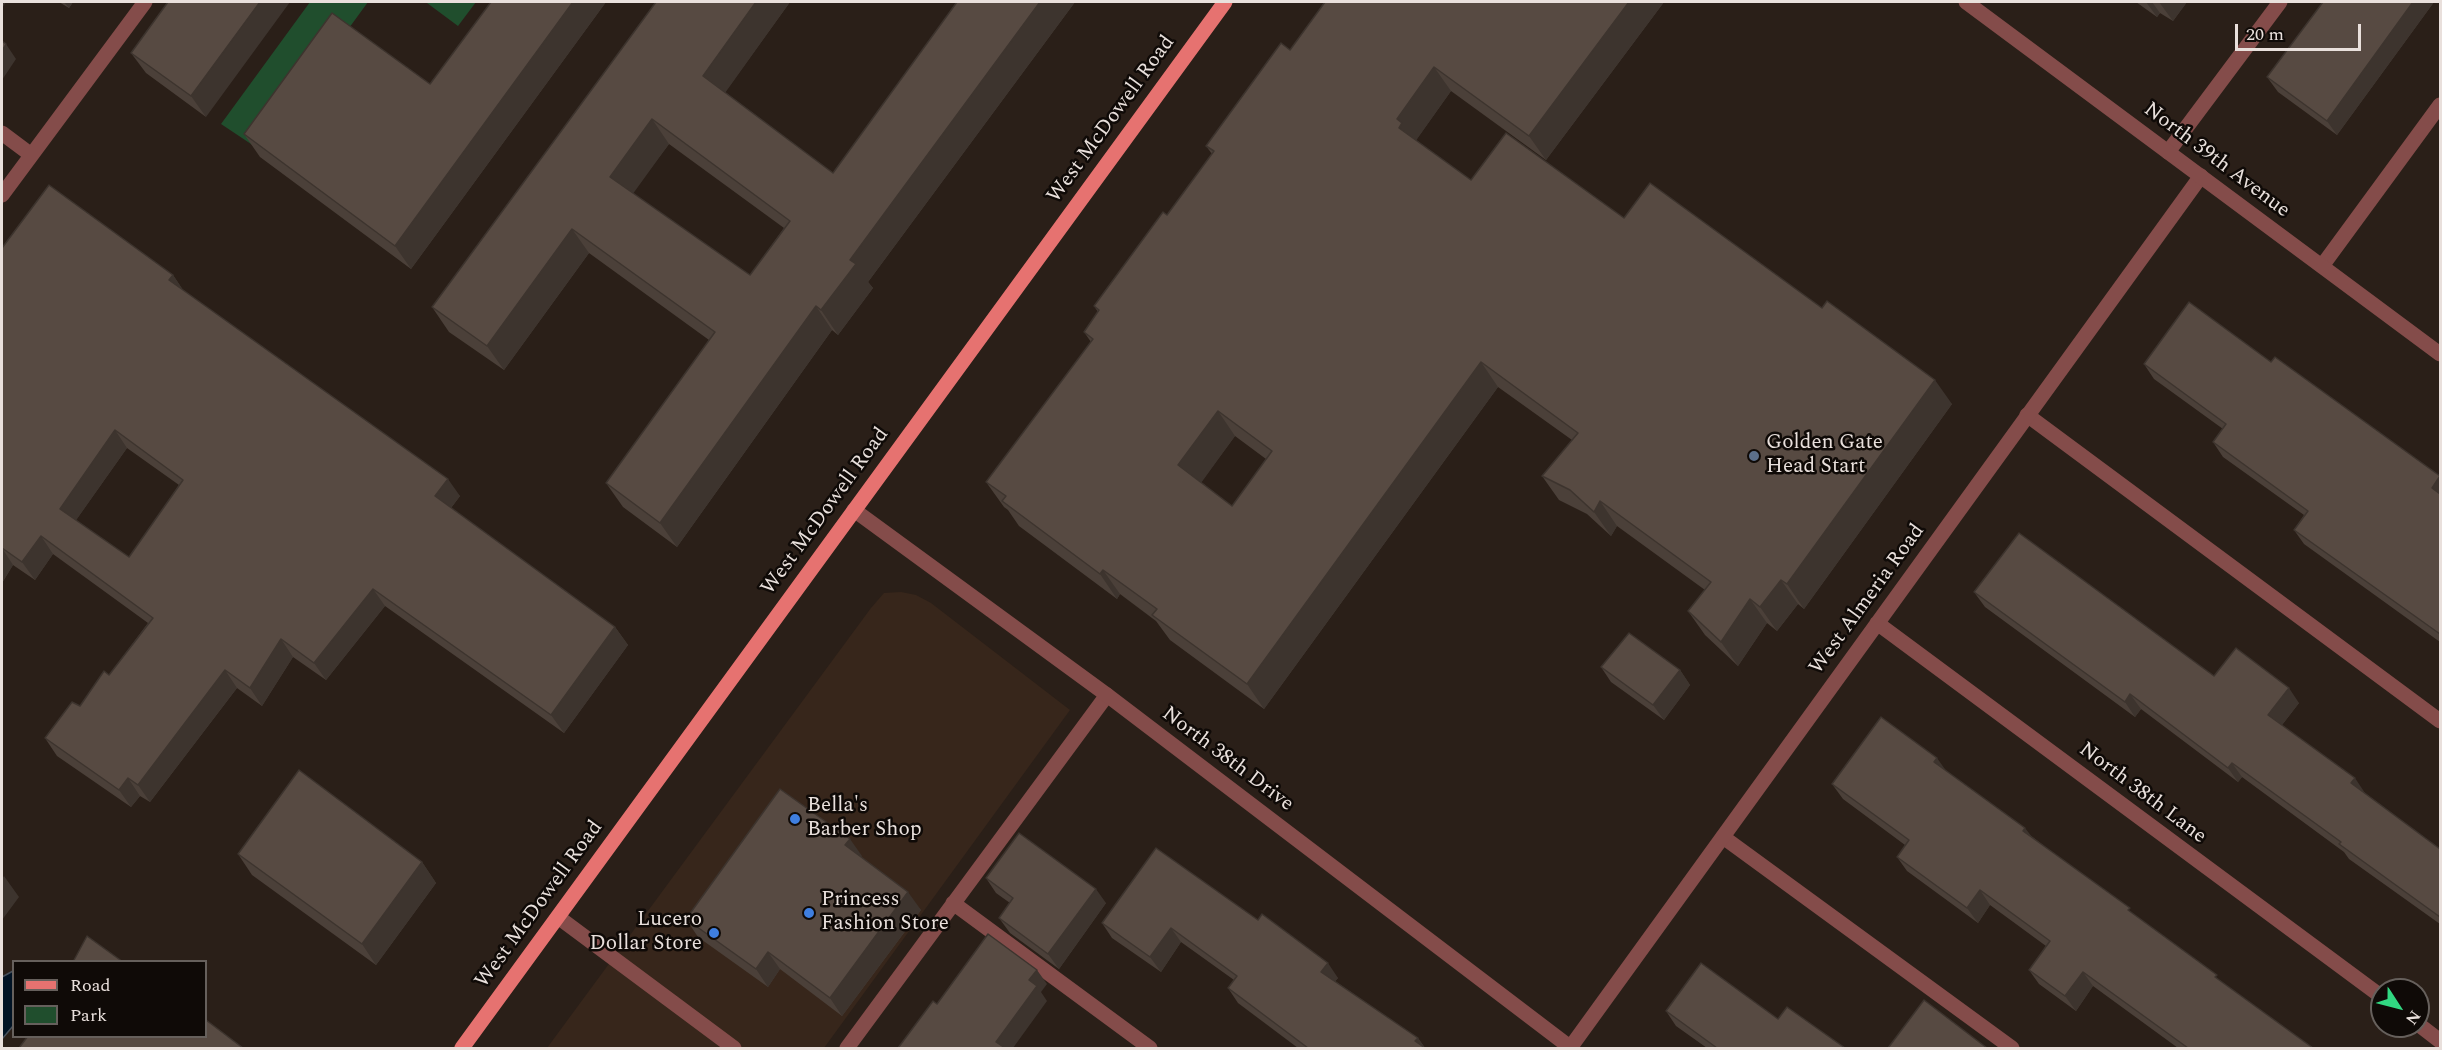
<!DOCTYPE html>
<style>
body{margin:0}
#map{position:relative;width:2442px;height:1050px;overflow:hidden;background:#2a1f18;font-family:Spectral,serif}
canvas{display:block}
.frame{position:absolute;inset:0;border:3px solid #e9e0dc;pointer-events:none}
.legend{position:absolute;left:12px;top:960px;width:195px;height:78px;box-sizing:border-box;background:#0f0a07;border:2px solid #66605c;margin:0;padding:8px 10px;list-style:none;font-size:18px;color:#e9e0dc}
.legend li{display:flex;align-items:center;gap:12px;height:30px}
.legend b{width:30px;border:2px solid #66605c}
.north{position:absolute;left:2370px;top:978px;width:60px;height:60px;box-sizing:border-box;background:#0f0a07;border:2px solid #66605c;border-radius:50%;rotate:126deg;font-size:16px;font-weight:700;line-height:24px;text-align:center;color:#e9e0dc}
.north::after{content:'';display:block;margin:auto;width:21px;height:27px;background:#31d882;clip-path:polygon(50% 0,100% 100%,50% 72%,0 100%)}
.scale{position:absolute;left:2235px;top:24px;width:126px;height:27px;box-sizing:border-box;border:3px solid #e9e0dc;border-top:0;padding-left:8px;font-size:18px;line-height:21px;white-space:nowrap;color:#e9e0dc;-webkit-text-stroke:4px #0f0a07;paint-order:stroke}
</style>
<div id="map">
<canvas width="2442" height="1050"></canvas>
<div class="frame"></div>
<ul class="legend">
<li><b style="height:8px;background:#e67270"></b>Road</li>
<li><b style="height:16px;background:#204e2d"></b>Park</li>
</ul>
<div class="north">N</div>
<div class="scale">20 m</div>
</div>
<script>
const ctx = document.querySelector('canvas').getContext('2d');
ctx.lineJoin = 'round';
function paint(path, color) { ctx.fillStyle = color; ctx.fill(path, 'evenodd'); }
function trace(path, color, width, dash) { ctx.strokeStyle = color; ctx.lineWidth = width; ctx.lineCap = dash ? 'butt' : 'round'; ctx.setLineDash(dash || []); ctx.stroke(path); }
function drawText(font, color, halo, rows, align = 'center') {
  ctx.font = font + ' Spectral,serif'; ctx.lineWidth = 5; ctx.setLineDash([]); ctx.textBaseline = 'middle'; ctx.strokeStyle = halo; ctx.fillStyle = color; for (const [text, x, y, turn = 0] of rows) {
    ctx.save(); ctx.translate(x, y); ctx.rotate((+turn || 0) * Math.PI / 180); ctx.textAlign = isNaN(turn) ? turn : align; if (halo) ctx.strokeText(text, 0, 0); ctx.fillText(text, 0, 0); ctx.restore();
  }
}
paint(new Path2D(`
 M901 592 916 595 931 603 1070 710 824 1048H547L871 608 884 593Z`), '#37261b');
paint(new Path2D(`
 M310 2H368L260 150 221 124Z
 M428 2H476L458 26 427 3Z`), '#204e2d');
const water = new Path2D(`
 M13 971V1026L2 1039V977Z`);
paint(water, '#011324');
trace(water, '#47505b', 1.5);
trace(new Path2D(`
 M2 133 30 154
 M2168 152 2280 2
 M2 195 145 2
 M2027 415 2440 721
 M1723 837 2012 1048
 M953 903 1150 1048
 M847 1048 1107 695`), '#844c4a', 15);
trace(new Path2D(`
 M2322 266 2440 105
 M854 510 1107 695 1571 1048
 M1877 623 2382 997
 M558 917 734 1048
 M2418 1024 2440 1041
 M1570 1048 2201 176`), '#844c4a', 15);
trace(new Path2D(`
 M1966 2 2440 354`), '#844c4a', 15);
trace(new Path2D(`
 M462 1048 1225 2`), '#e67270', 15);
paint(new Path2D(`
 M59 2H73L69 8Z
 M168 2 206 117 146 73 131 53Z
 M491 2H606L411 269 260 157 244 134 430 84Z
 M790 2 725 92 833 173 957 2H1075L868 282 873 288 838 335 832 330 677 547 623 507 606 483 709 340 589 253 504 370 449 332 432 307ZM669 144 784 228 750 275 632 193Z
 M1325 2H1664L1546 160 1451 91 1416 140 1471 180 1624 218 1952 404 1804 609 1798 604 1777 631 1767 623 1738 666 1705 635 1688 611 1705 590 1617 526 1611 536 1587 514 1559 500 1542 476 1572 440 1498 387 1264 709 1170 640 1156 621 1120 594 1117 599 1019 526 1008 510 1004 507 986 482 1091 342 1084 332 1098 312 1094 306 1167 215 1212 154 1206 146 1290 50ZM1235 436 1266 459 1232 506 1201 482Z
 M2136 2H2187L2173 21 2160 13 2157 17Z
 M2323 2H2434L2337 135 2278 92 2267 77Z
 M2 248 173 275 183 290 460 496 451 508 615 627 628 645 564 733 385 606 326 680 293 657 262 706 237 688 150 802 140 796 131 807 57 756 45 738 80 706 109 675 148 623 53 554 35 580 13 565 2 583ZM127 448 179 485 129 557 76 520Z
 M2271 362 2440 477V642L2304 544 2294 530 2304 515 2223 457 2213 442 2223 429 2154 379 2144 364Z
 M1974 592 2214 676 2299 703 2282 725 2365 793 2440 849V924L2349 859 2344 852 2242 777 2238 782 2141 709 2135 717 1985 607Z
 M1601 667 1680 670 1690 685 1664 720 1611 682Z
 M1945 770 2222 982 2313 1048H2178L2093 986 2076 1011 2039 984 2029 970 2046 946 1990 905 1978 923 1907 871 1897 857 1905 845 1843 799 1832 784Z
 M1156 848 1338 978 1335 981 1418 1038 1425 1048H1298L1238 1003 1228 988 1234 980 1181 942 1161 972 1112 938 1102 923Z
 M238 854 422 862 436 883 376 965 252 875Z
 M862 856 861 857 921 910 842 1016 780 969 768 987 698 937 686 919Z
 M986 878 1106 903 1059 969 1010 933 999 918 1010 903 996 893Z
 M1666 1011 1778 1019 1845 1048H1707L1676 1026Z`), '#4b4039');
paint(new Path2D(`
 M2 2H6L2 8Z
 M64 2H73L69 8Z
 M260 2H290L206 117 191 96Z
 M573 2H606L411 269 395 246Z
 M756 2H790L720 100 703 76Z
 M1040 2H1075L868 282 873 288 838 335 821 310 850 260Z
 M1629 2H1664L1546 160 1529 136Z
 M2146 2H2152L2160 13 2157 17Z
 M2159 2H2187L2173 21Z
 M2413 2H2434L2337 135 2327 121Z
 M6 44 16 59 2 80V51Z
 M1434 67 1451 91 1415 142 1399 128 1397 119Z
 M652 119 669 144 627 202 610 177Z
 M572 229 589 253 504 370 487 346Z
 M173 275 185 293 169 280Z
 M816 306 832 330 677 547 660 523Z
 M1481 362 1498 387 1264 709 1247 684Z
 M1935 380 1952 404 1804 609 1787 584Z
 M1218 411 1235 436 1196 490 1178 465Z
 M115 430 127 448 72 526 60 509Z
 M2440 476V501L2432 488Z
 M448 479 460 496 447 513 435 496Z
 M1600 501 1617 526 1611 536 1594 512Z
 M41 536 53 554 35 580 22 562Z
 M2 548 13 565 2 583Z
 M1103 570 1120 594 1117 599 1100 574Z
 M1781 580 1798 604 1777 631 1760 607Z
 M373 589 385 606 326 680 314 663Z
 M1750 599 1767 623 1738 666 1721 642Z
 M615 627 628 645 564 733 551 715Z
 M281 639 293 657 262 706 250 688Z
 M225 670 237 688 150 802 138 785Z
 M1680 670 1690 685 1664 720 1653 705Z
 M2289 688 2299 703 2278 730 2268 715Z
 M2130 694 2141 709 2135 717 2125 702Z
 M1937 758 1947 772 1934 762Z
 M2232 763 2242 777 2238 782 2228 768Z
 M128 778 140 796 131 807 119 790Z
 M2355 778 2365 793 2362 798 2351 783Z
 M2025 828 2036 842 2023 831Z
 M850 839 862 856 857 862 845 845Z
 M422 862 436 883 376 965 362 944Z
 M4 876 19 897 2 920V879Z
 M1096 889 1106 903 1059 969 1048 954Z
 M1980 890 1990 905 1978 923 1967 908Z
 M908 892 921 910 842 1016 830 998Z
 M1171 928 1181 942 1161 972 1150 957Z
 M768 952 780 969 768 987 756 969Z
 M1328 963 1338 978 1331 986 1321 972Z
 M1037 970 1047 984 1041 992 1047 1001 1013 1048H1001L996 1042 1029 980Z
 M2083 972 2093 986 2076 1011 2065 996Z
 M1418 1038 1425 1048 1415 1041Z`), '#3d342e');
const building = new Path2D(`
 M168 2H260L191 96 131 53Z
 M491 2H573L395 246 244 134 332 13 430 84Z
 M656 2H756L703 76 833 173 957 2H1040L850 260 856 264 821 310 816 306 660 523 606 483 715 332 572 229 487 346 432 307ZM652 119 790 221 750 275 610 177Z
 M1325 2H1629L1529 136 1434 67 1397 119 1402 123 1399 128 1471 180 1506 133 1624 218 1650 183 1822 308 1827 301 1935 380 1787 584 1781 580 1760 607 1750 599 1721 642 1688 611 1711 582 1600 501 1594 512 1570 490 1542 476 1578 433 1481 362 1247 684 1152 615 1157 609 1103 570 1100 574 1002 501 1006 496 986 482 1093 339 1084 332 1099 310 1094 306 1163 212 1167 215 1214 151 1206 146 1281 43 1290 50ZM1218 411 1272 451 1232 506 1178 465Z
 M2323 2H2413L2327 121 2267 77Z
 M2 41 6 44 2 51Z
 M49 185 173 275 169 280 448 479 435 496 615 627 551 715 373 589 314 663 281 639 250 688 225 670 138 785 128 778 119 790 45 738 72 702 80 706 104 671 109 675 153 618 41 536 22 562 2 548V248ZM115 430 183 480 129 557 60 509Z
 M2189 302 2271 362 2275 357 2440 476 2432 488 2440 494V634L2294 530 2308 511 2213 442 2226 424 2144 364Z
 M2019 533 2214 676 2236 648 2289 688 2268 715 2355 778 2351 783 2440 849V917L2339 844 2341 842 2232 763 2228 768 2130 694 2125 702 1974 592Z
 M1629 633 1680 670 1653 705 1601 667Z
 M1881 717 1937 758 1934 762 2025 828 2023 831 2130 908 2128 910 2217 975 2215 977 2313 1048H2188L2083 972 2065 996 2029 970 2050 941 1980 890 1967 908 1897 857 1909 840 1832 784Z
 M299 770 422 862 362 944 238 854Z
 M780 789 850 839 845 845 908 892 830 998 768 952 756 969 686 919Z
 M1019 833 1096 889 1048 954 999 918 1013 898 986 878Z
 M1156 848 1258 920 1262 914 1328 963 1321 972 1418 1038 1415 1041 1425 1048H1308L1228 988 1237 976 1171 928 1150 957 1102 923Z
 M988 934 1037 970 1029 980 1037 986 996 1042 1005 1048H898L933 1001 937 1004Z
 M87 936 123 962H73Z
 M1701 963 1778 1019 1787 1007 1845 1048H1717L1666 1011Z
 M1924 1000 1987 1048H1888Z
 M206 1020 243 1048H19L28 1036H206Z`);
paint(building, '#574a42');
trace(building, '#3d342e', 1.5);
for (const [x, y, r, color] of [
 [1754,456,6,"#5c6f8a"],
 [795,819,6,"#3f7fe0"],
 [809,913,6,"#3f7fe0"],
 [714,933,6,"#3f7fe0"]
]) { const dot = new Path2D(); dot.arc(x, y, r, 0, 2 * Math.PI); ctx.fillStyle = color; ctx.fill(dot); trace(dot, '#0f0a07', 2); }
drawText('21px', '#e9e0dc', '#0f0a07', [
 ["West McDowell Road",1112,120,-54],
 ["North 39th Avenue",2216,161,37],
 ["West McDowell Road",826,512,-54],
 ["West Almeria Road",1868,600,-54],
 ["North 38th Drive",1227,760,37],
 ["North 38th Lane",2142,794,37],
 ["West McDowell Road",540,905,-54]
]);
drawText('21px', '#e9e0dc', '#0f0a07', [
 ["Golden Gate",1766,444],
 ["Head Start",1766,468],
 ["Bella's",807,807],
 ["Barber Shop",807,831],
 ["Princess",821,901],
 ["Fashion Store",821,925],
 ["Lucero",702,921,"right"],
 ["Dollar Store",702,945,"right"]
], 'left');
</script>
